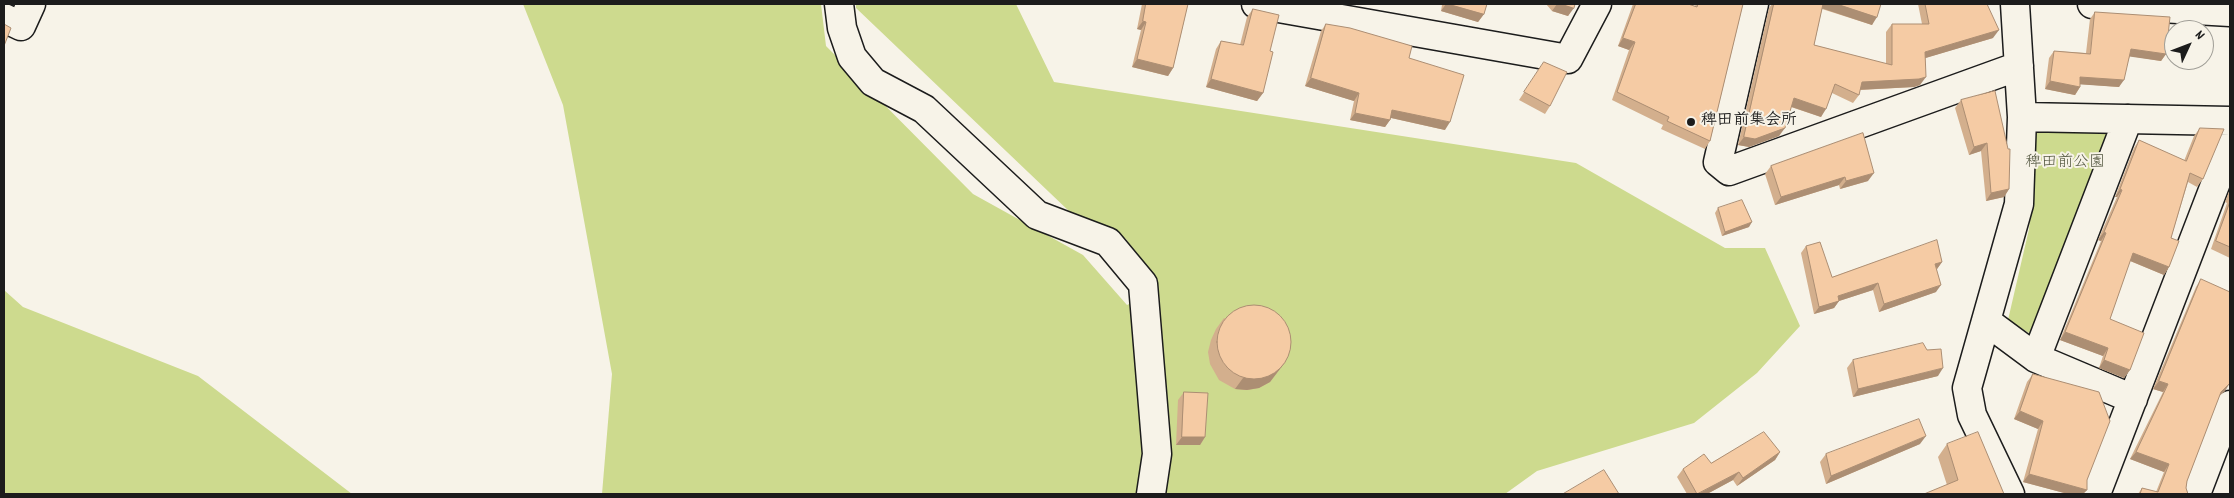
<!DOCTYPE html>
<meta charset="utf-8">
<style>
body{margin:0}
#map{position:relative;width:2234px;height:498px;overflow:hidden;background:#f7f3e8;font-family:Dekko,sans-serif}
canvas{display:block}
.frame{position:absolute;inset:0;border:5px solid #1c1c1c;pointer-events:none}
.north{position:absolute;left:2164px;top:20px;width:50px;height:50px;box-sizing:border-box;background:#f7f3e8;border:1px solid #9f9d96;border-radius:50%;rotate:47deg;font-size:14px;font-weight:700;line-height:20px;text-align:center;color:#1c1c1c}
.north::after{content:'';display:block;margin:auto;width:18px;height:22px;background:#1c1c1c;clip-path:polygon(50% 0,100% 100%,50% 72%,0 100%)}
</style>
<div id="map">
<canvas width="2234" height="498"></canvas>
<div class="frame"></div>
<div class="north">N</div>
</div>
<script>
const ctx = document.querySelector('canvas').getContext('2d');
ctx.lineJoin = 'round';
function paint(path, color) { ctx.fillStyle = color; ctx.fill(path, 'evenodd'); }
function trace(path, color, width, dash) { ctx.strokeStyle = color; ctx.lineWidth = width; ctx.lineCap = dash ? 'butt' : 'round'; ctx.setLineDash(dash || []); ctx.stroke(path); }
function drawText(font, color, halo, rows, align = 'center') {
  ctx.font = font + ' Dekko,"Klee One",sans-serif'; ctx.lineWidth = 4; ctx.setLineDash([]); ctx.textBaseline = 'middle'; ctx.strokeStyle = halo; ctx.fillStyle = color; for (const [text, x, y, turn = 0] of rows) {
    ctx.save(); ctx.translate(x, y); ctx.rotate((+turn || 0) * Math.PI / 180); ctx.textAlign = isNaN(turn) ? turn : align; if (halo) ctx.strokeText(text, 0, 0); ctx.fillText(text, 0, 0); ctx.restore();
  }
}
paint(new Path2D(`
 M523 4H821L826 46 973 194 1083 255 1127 305 1158 290 1126 239 1071 213 856 8V4H1016L1054 82 1576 163 1725 248H1765L1800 326 1757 373 1694 423 1537 471 1505 494H602L612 374 563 105Z
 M2038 129H2116L2037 338 2008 320 2029 229 2033 190 2028 141Z
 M4 290 23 307 198 376 352 494H4Z`), '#cdda8e');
const minor = new Path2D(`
 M839 4 842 28 852 57 873 82 924 109 1037 215 1108 242 1143 284 1157 454 1151 494
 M1256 4 1568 59 1597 4
 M1754 4 1718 162 1729 171 2019 66
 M2092 4 2230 12
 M4 18 21 26 31 4
 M2022 117 2230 121
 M1986 321 2036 358 2133 399
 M2036 358 2128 119
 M2010 494 1972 415 1967 388 2019 204 2022 117 2015 4
 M2096 494 2230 146
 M2196 494 2230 405`);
trace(minor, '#1c1c1c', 31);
trace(minor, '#f7f3e8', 28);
paint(new Path2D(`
 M1142 4H1188L1173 68 1168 76 1132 67 1141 30 1137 29Z
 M1435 4H1487L1484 14 1478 22 1441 11 1442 5Z
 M1546 4H1575L1568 16 1552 11Z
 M1633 4H1688L1695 6 1696 4H1743L1710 141 1705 149 1661 129 1663 125 1612 100 1629 50 1618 46Z
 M1772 4H1881L1872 25 1822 9 1814 45 1886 64V32L1892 24H1922L1918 4H1987L1993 38 1925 58 1920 85 1914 87 1860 90 1859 95 1853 103 1832 93 1821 117 1791 107 1779 136 1749 147 1738 145 1769 8Z
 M1253 9 1270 51 1263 93 1257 101 1206 87 1216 49 1221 41 1240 45 1247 17Z
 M2095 12 2166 54 2161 61 2130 56 2119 87 2080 84V87L2075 95 2045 89 2049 58 2054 51 2086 53 2090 19Z
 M1326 24 1409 58 1445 130 1391 118 1390 120 1385 127 1350 120 1354 101 1305 86 1321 31Z
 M1544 62 1550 106 1545 114 1519 100Z
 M1995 91 2009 189 2004 197 1986 201 1981 151 1969 155 1955 108 1961 100Z
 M2200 128 2203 179 2197 187 2188 182 2171 238 2169 267 2164 275 2130 261 2110 319 2130 370 2124 378 2099 368 2103 356 2060 340 2101 241 2098 240 2117 197H2115L2134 148 2139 140 2184 161 2194 136Z
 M1863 133 1868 181 1840 189 1839 185 1775 205 1765 174 1771 166Z
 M2230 189V258L2211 249 2227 203 2225 202Z
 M1718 208 1749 227 1722 236 1715 213Z
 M1806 246 1832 277 1942 262 1937 269 1936 292 1879 312 1873 290 1839 301 1834 308 1814 314 1801 253Z
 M2201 279 2225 391 2219 396 2187 481 2186 488 2188 494H2138L2142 488 2156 492 2164 472 2130 459 2163 392 2153 389 2196 287Z
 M1224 318 1286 361 1270 382 1259 388 1247 390 1235 389 1219 380 1210 364 1208 352 1211 340 1216 329Z
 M1853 360 1938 376 1853 397 1847 368Z
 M2033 374 2087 490 2083 494H2068L2023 482 2038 429 2014 419 2027 382Z
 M1184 392 1205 437 1200 445H1176L1178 400Z
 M1920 444 1826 484 1820 462 1826 454Z
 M1947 444 2004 494 1947 485 1938 457Z
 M1780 452 1775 460 1737 486 1733 480 1707 494H1687L1677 477 1683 469 1711 463Z`), '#d3af8d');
paint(new Path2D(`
 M1446 4H1448L1484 14 1478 22 1441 11Z
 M1557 4H1561L1574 8 1568 16 1552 11Z
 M1820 4H1837L1877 17 1872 25 1818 7Z
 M1143 21 1146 22 1141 30 1137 29Z
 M1999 30 1993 38 1919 60 1925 52Z
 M1623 38 1635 42 1629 50 1618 46Z
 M2131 49 2166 54 2161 61 2126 56Z
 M1137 59 1173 68 1168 76 1132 67Z
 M1926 77 1920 85 1914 87 1856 90 1862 82Z
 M2080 77 2124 80 2119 87 2075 84Z
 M1311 78 1359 93 1354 101 1305 86Z
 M1211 79 1263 93 1257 101 1206 87Z
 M2050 81 2080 87 2075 95 2045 89Z
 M1794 98 1826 109 1821 117 1789 106Z
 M1392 110 1450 122 1445 130 1387 117Z
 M1355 113 1390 120 1385 127 1350 120Z
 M1785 128 1779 136 1749 147 1738 145 1744 137Z
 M1987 143 1981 151 1969 155 1974 147Z
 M1874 173 1868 181 1840 189 1846 181Z
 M1845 177 1839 185 1775 205 1781 197Z
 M2009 189 2004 197 1986 201 1991 193Z
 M2120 189 2122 190 2117 197H2115Z
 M1752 222 1749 227 1722 236 1725 232Z
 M2104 232 2106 233 2101 241 2098 240Z
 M2133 253 2169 267 2164 275 2128 260Z
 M1942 262 1937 269 1935 264Z
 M1878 283 1873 290 1839 301 1834 308 1814 314 1819 307 1838 296Z
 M1941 285 1936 292 1879 312 1884 304Z
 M2065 332 2108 348 2103 356 2060 340Z
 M2104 360 2130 370 2124 378 2099 368Z
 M1286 361 1270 382 1259 388 1247 390 1235 389 1243 378Z
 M1943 368 1938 376 1853 397 1858 389Z
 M2159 381 2168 384 2163 392 2153 389Z
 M2230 383 2225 391 2215 399 2221 392Z
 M2020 411 2043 421 2038 429 2014 419Z
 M1926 436 1920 444 1826 484 1831 476Z
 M1182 437H1205L1200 445H1176Z
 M1780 452 1775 460 1737 486 1743 478Z
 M2136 452 2169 464 2164 472 2130 459Z
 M1739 472 1733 480 1707 494H1698Z
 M2029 474 2087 490 2083 494H2068L2023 482Z`), '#ac8e73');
const building = new Path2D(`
 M1146 4H1188L1173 68 1137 59 1146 22 1143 21Z
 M1448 4H1487L1484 14Z
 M1561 4H1575L1574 8Z
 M1636 4H1688L1697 7 1698 4H1743L1710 141 1667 121 1669 117 1617 92 1635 42 1623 38Z
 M1774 4H1823L1814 45 1892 65V24H1929L1925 4H1987L1999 30 1925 52 1926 77 1919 79 1862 82 1859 95 1835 84 1826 109 1794 98 1785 128 1755 139 1744 137Z
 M1837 4H1881L1877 17Z
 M1253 9 1279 15 1270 51 1273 52 1263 93 1211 79 1221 41 1243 45Z
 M2095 12 2170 17 2166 54 2131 49 2124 80 2080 77V87L2050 81 2054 51 2090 54Z
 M4 24 11 28 4 46Z
 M1326 24 1350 28 1412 46 1409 58 1464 75 1450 122 1392 110 1390 120 1355 113 1359 93 1311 78Z
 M1544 62 1567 72 1550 106 1524 92Z
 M1995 91 2008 149H2010L2009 189 1991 193 1987 143 1974 147 1961 100Z
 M2200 128 2224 129 2203 179 2190 173 2171 238 2179 241 2169 267 2133 253 2110 319 2144 333 2130 370 2104 360 2108 348 2065 332 2106 233 2104 232 2122 190 2120 189 2139 140 2186 161Z
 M1863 133 1874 173 1846 181 1845 177 1781 197 1771 166Z
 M1742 200 1752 222 1725 232 1718 208Z
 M2230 202V247L2216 241Z
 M1937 240 1942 262 1935 264 1941 285 1884 304 1878 283 1838 296 1839 301 1819 307 1806 246 1820 242 1832 277Z
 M2201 279 2230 292V383L2221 392 2187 481 2186 488 2188 494H2140L2142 488 2158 492 2169 464 2136 452 2168 384 2159 381Z
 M1217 342a37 37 0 1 1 74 0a37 37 0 1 1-74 0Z
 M1923 343 1927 350 1941 349 1943 368 1858 389 1853 360Z
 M2033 374 2099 392 2110 421 2087 480V490L2029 474 2043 421 2020 411Z
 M1184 392 1208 393 1205 437H1182Z
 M1919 419 1926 436 1831 476 1826 454Z
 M1764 432 1780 452 1743 478 1739 472 1697 494 1683 469 1704 454 1711 463Z
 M1978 432 2004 494H1924L1958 480 1947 444Z
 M1604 470 1619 494H1563Z`);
paint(building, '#f5cba4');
trace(building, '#ac8e73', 1);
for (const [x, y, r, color] of [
 [1691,122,5,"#1c1c1c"]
]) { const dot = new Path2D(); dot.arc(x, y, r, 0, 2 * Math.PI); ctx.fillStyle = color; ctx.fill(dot); trace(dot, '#f7f3e8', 2); }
drawText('bold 16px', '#1c1c1c', '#f7f3e8', [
 ["稗田前集会所",1701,122]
], 'left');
drawText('16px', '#51553e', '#f7f3e8', [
 ["稗田前公園",2065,164]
]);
</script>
